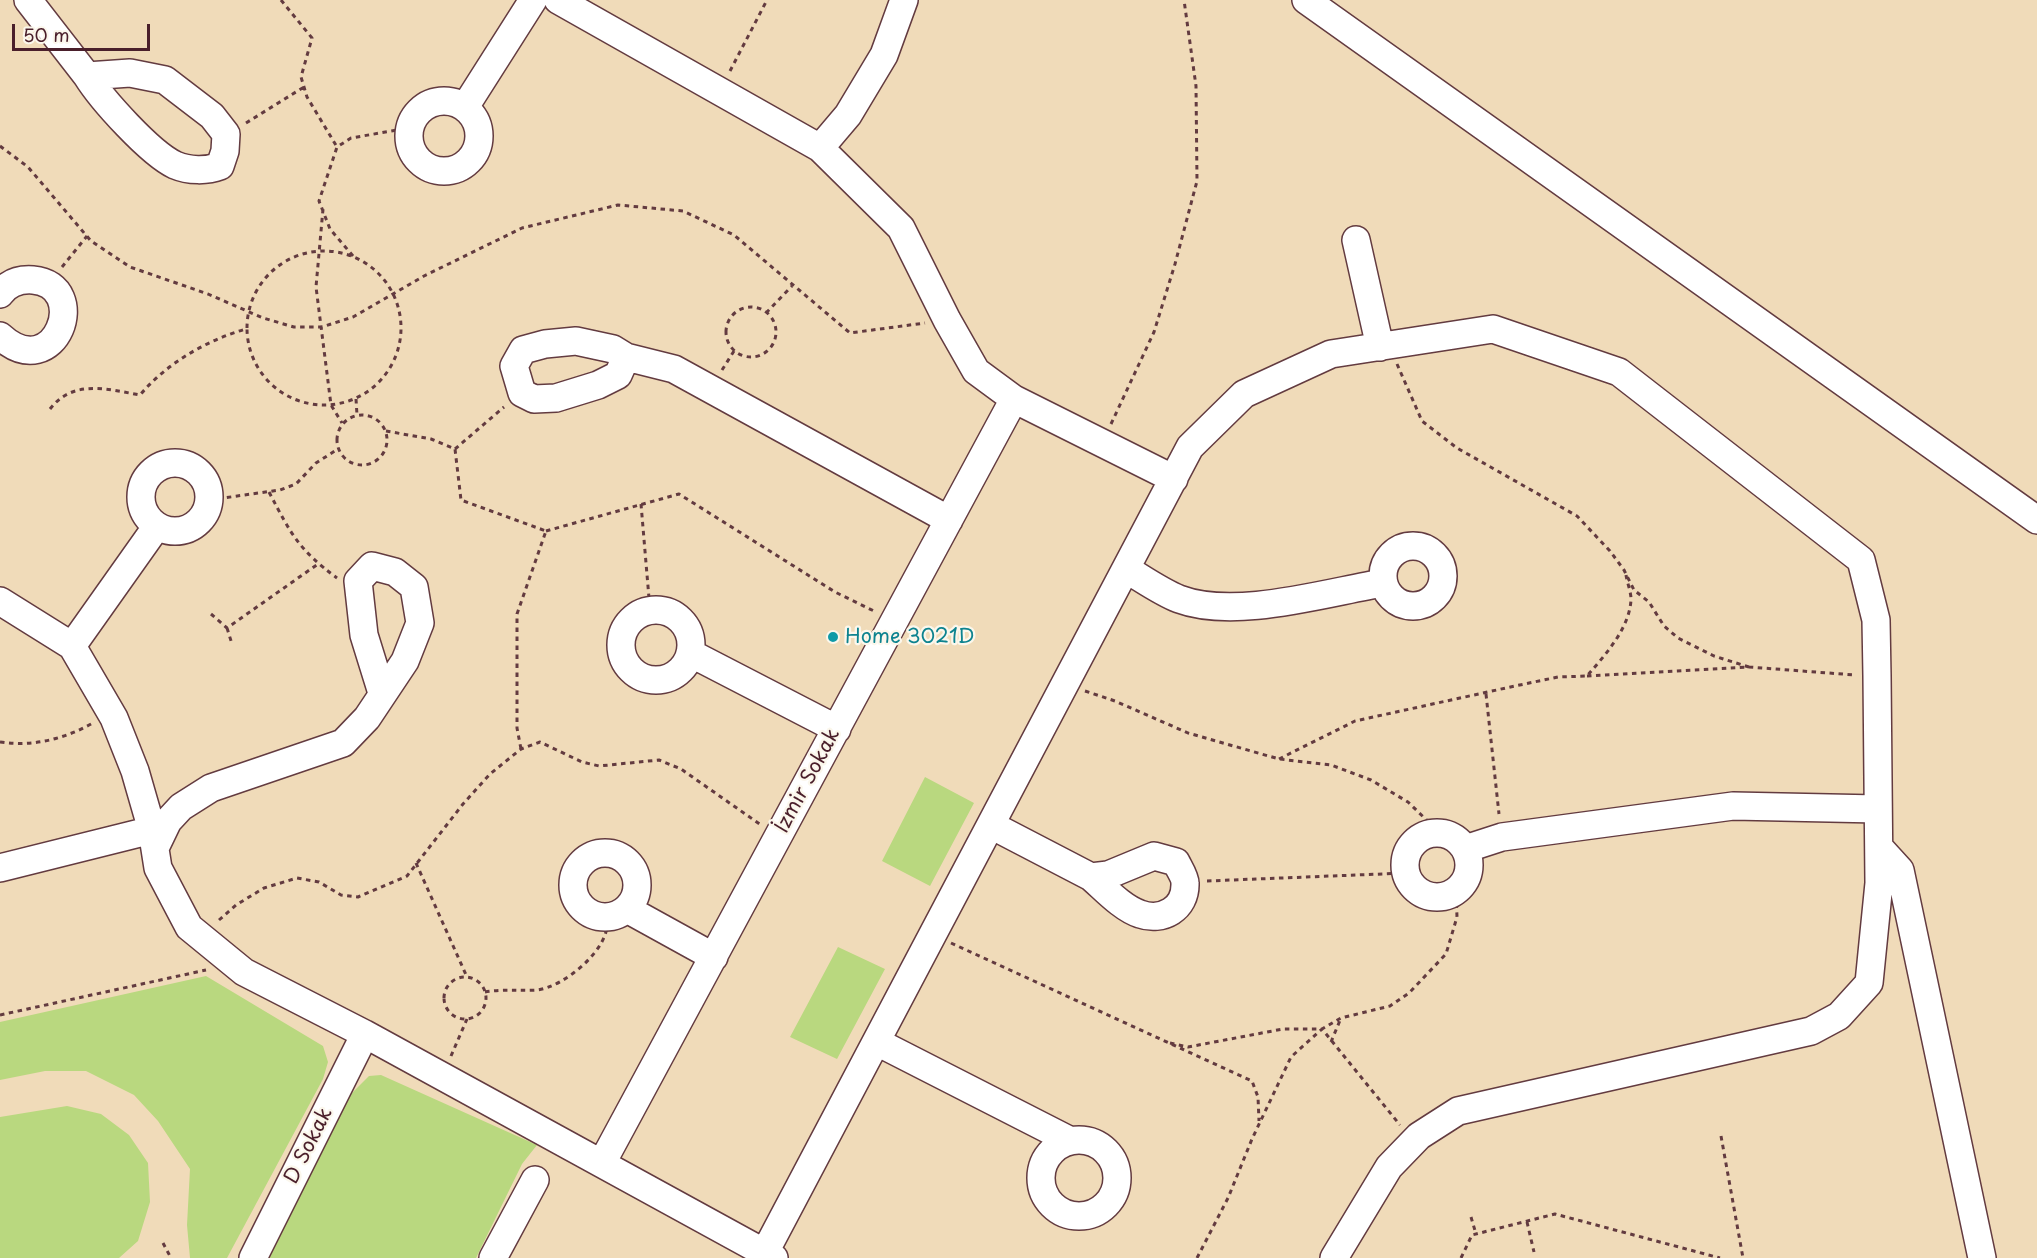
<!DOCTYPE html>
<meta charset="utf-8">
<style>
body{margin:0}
#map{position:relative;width:2037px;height:1258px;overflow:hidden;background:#f0dbb9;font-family:"Playpen Sans",sans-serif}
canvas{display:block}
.scale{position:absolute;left:12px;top:24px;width:138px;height:27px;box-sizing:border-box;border:3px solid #4a1f2b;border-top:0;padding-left:8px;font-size:18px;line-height:21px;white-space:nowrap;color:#4a1f2b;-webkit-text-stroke:4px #fbf7ec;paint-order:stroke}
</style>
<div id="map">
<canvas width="2037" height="1258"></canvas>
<div class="scale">50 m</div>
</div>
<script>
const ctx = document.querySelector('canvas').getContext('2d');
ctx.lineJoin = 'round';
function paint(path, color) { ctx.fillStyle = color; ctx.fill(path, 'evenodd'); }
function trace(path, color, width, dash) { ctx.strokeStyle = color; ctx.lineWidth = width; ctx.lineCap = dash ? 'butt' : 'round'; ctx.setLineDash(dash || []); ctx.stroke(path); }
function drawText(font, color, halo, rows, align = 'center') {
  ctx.font = font + ' "Playpen Sans",sans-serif'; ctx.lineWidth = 4.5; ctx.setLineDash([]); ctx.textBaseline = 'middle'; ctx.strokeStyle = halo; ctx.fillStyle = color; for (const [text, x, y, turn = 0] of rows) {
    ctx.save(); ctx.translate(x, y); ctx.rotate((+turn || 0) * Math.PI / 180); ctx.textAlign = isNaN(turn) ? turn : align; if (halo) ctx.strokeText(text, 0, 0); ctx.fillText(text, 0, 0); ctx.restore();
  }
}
paint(new Path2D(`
 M925 777 974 803 930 886 882 861Z
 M838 947 885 969 837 1059 790 1037Z
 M206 976 323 1046 328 1062 323 1079 227 1258H190L187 1225 190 1169 158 1121 134 1095 86 1071H45L0 1080V1022Z
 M381 1075 537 1145 522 1164 476 1258H268L348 1097 369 1076Z
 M67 1106 101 1114 129 1135 148 1163 150 1202 138 1241 119 1258H0V1117Z`), '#b9d87f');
const minor = new Path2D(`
 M28 0 87 76
 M558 0 820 148 901 228 947 320 976 371 1014 399 1174 479
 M1306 0 2037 520
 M130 73 165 80 212 116 226 134 225 151 220 166C207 171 189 171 175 165 150 153 102 100 87 76Z
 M409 136a35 35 0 1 1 70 0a35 35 0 1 1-70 0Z
 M465 107 533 0
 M820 148 848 115 884 55 904 0
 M1356 240 1380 347
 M0 294C8 283 20 279 33 280 92 285 56 387 0 336
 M576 341 613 349 626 357 618 375 598 385 556 398 534 399 522 393 514 366 523 350 545 344Z
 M626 357 674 369 949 520
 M141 497a34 34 0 1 1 68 0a34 34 0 1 1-68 0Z
 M1383 576a30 30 0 1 1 60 0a30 30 0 1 1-60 0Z
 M1126 569C1143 579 1161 592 1179 599 1235 620 1324 593 1383 583
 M0 601 72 646 114 718 135 771 152 830 158 868 189 927 244 972 365 1034 774 1258
 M621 645a35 35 0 1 1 70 0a35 35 0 1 1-70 0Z
 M72 646 157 526
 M690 653 837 729
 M991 825 1091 877
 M1405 865a32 32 0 1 1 64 0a32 32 0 1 1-64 0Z
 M1879 847 1900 870 1982 1258
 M155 848 168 821 181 807 211 788 343 743 367 718 405 661 420 623 414 587 395 572 372 566 358 581 364 635 382 693
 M1465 849 1502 837 1733 806 1878 809
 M573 885a32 32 0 1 1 64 0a32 32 0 1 1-64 0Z
 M1154 856 1176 862C1179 868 1185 877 1185 883 1186 909 1162 922 1140 914 1122 908 1105 889 1091 877L1108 875Z
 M0 868 152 830
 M627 909 714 957
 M877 1042 1069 1140
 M1041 1178a38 38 0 1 1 76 0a38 38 0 1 1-76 0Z
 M602 1163 1014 399
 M764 1254 1190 447 1244 394 1331 354 1493 329 1619 372 1861 560 1876 620 1877 676 1879 883 1869 983 1839 1016 1811 1031 1458 1111 1419 1136 1389 1167 1334 1258
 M253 1258 365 1034
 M493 1258 535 1180`);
trace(minor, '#633b40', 30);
trace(new Path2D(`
 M281 0 312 38 301 77 307 97 337 147
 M730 71 767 0
 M246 123 304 87
 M0 146 28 167 91 241 130 267 208 294 263 318 294 327H322L353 317 424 276 522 228 618 205 683 211 734 235 850 333 925 323
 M323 209 316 287 331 405 342 423
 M247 328a77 77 0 1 1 154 0a77 77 0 1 1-154 0Z
 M353 256 330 229 319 201 337 147 351 138 409 128
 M62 267 87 236
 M726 332a25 25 0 1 1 50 0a25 25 0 1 1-50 0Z
 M766 313 792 286
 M1397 364 1422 421 1457 448 1577 516 1610 551 1624 570 1634 590 1649 602 1664 626 1678 638 1714 656 1749 667
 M722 370 734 351
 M356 399 357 415
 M50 409C73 379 107 389 140 395 167 363 207 340 246 329
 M337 440a25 25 0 1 1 50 0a25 25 0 1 1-50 0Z
 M1111 424 1154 332 1175 264 1197 181 1196 86 1184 0
 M386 431 431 439 455 449 461 500 546 531 517 614V728L521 749
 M455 449 504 407
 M269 492C291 534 298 549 337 578
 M209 500 280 490 296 484 316 463 338 449
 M641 504 650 610
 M546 531 679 494 835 592 876 612
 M211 614 227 628 318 564
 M227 628 232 644
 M1587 676 1749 667 1855 675
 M1085 691 1115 701 1188 733 1279 759 1331 765 1371 780 1408 802 1440 833
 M1486 694 1499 814
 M0 742C33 747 64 739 93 723
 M1279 759 1355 721 1515 686 1558 677 1587 676C1605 655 1630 628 1631 599 1631 592 1627 582 1626 575
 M416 863 467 977
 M1207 881 1406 873
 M219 920 236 905 264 888 297 878 319 882 341 895 358 897 407 876 463 804 490 774 521 749 540 742 582 762 599 766 659 760 681 769 761 825
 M951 943 1252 1081 1258 1097 1259 1121
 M444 998a21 21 0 1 1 42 0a21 21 0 1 1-42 0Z
 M485 992C503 989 519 991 537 990 564 987 610 949 607 921
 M0 1015 206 970
 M1331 1042 1341 1018
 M1170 1043 1188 1047 1283 1029H1322L1341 1018 1390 1006 1409 993 1446 954 1457 917 1456 892
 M451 1056 467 1019
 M1721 1136 1743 1258
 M1471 1217 1476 1234
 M1527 1222 1534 1252
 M163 1243 171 1258
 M1197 1258 1228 1198 1252 1139 1291 1057 1322 1029 1400 1125
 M1461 1258 1472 1235 1555 1214 1720 1258`), '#633b40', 3, [4.5, 4.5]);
trace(minor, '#fff', 27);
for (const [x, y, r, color] of [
 [833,637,6,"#0f9aa8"]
]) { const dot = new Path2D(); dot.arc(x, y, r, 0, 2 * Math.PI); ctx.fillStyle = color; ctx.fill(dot); trace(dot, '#fbf7ec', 2); }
drawText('20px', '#0d838f', '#fbf7ec', [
 ["Home 3021D",845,637]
], 'left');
drawText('20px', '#4a1f2b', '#fbf7ec', [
 ["İzmir Sokak",808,781,-62],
 ["D Sokak",309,1146,-63]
]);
</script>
